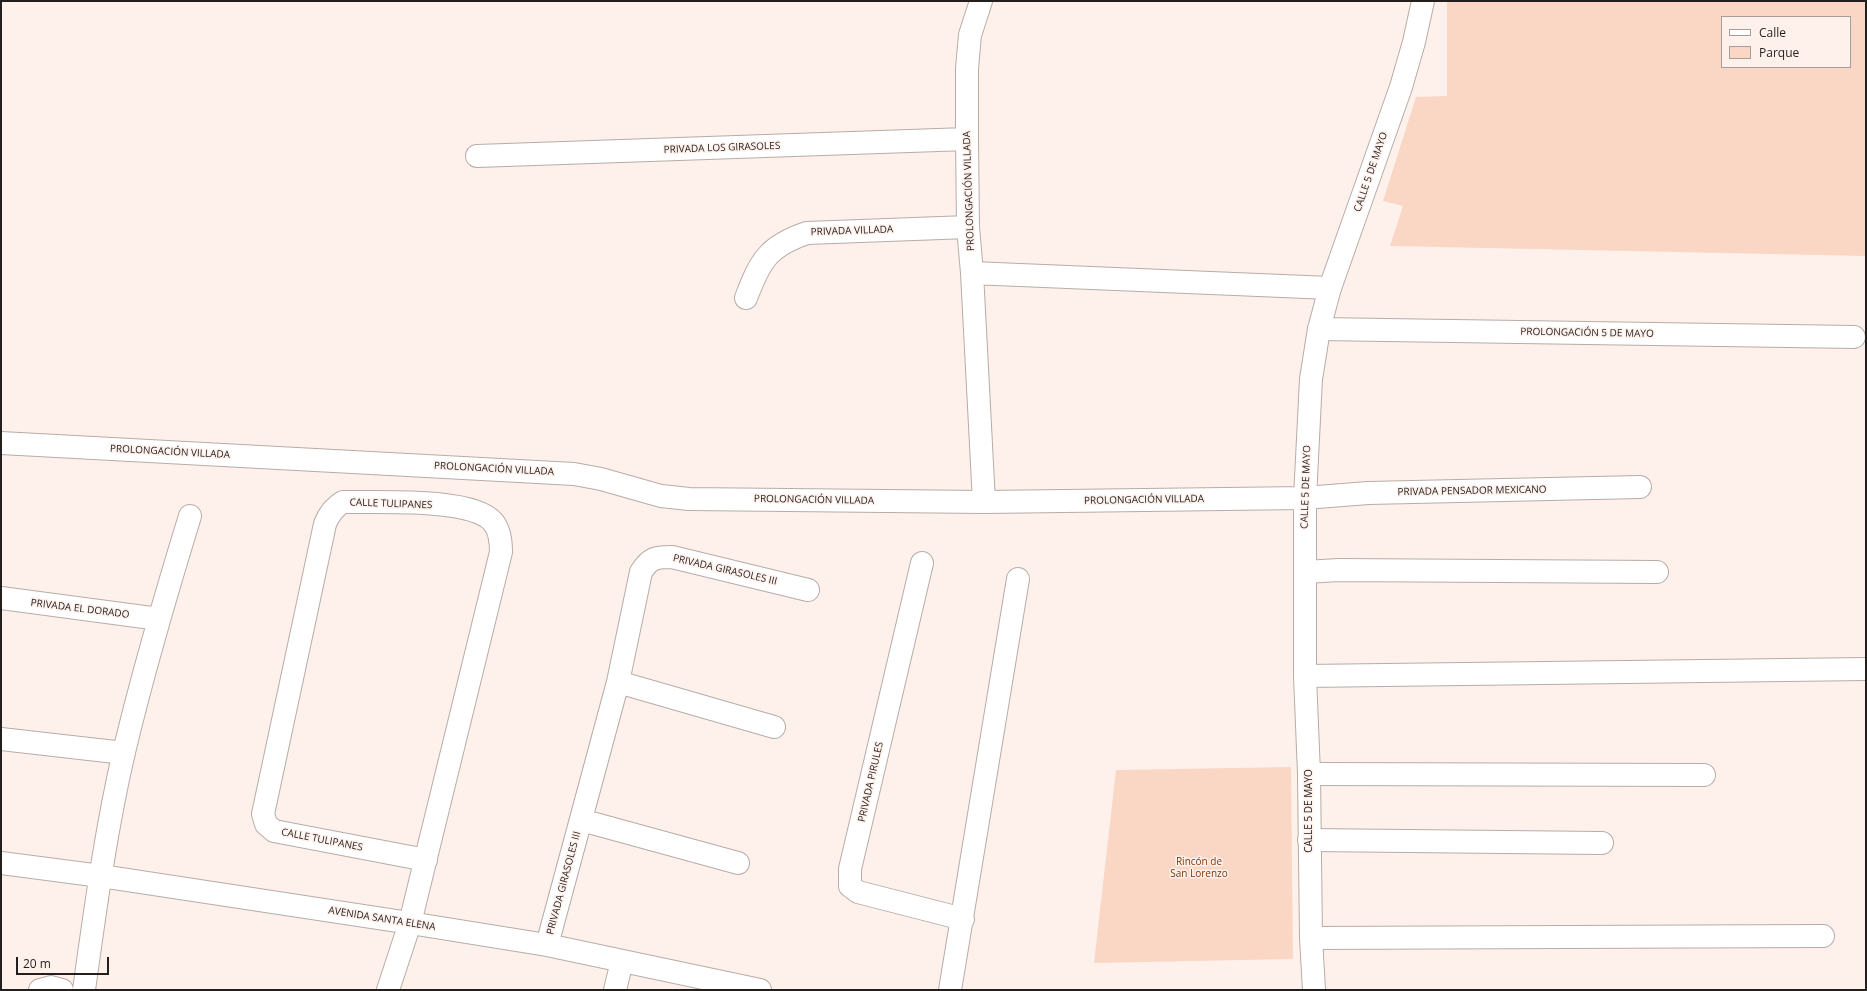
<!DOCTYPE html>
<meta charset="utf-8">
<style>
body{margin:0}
#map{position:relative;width:1867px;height:991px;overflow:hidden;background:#fef1ec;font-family:"Open Sans",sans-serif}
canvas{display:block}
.frame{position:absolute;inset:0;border:2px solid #231f1d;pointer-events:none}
.legend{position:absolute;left:1721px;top:16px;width:130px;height:52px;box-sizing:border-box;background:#fef1ec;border:1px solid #a69d99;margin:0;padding:5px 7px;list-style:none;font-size:12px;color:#231f1d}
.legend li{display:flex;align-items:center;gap:8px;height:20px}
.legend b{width:20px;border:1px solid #a69d99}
.scale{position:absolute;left:16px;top:957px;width:93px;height:18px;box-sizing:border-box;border:2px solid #231f1d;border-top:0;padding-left:5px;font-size:12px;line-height:14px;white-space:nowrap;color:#231f1d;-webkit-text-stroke:3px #fef1ec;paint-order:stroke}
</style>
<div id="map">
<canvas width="1867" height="991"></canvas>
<div class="frame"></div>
<ul class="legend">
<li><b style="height:5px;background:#fff"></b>Calle</li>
<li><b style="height:11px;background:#fad6c5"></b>Parque</li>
</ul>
<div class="scale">20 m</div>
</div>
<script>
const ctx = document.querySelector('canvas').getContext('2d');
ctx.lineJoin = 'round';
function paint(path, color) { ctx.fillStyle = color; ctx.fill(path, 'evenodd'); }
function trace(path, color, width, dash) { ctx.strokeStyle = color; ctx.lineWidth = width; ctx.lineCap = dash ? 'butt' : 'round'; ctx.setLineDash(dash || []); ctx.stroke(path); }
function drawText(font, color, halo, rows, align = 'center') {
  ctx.font = font + ' "Open Sans",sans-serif'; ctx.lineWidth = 3; ctx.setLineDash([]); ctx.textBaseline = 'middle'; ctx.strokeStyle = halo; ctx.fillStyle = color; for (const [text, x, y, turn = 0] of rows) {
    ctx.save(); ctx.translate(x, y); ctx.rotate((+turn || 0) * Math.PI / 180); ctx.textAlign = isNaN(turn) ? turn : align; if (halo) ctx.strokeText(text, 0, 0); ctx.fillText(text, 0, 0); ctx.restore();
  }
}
paint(new Path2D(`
 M1447 1H1866V256L1390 246 1403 206 1383 201 1416 97 1447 96ZM1722 17H1850V67H1722Z
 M1291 767 1293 959 1094 963 1116 770Z`), '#fad6c5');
const minor = new Path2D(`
 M981 1 970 35 967 68V139L968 227 972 273 984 502
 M477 156 967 139
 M972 273 1330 288
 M746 298C760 261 768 246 807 233L968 227
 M1319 329 1854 337
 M1 443 574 474 601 479 661 496 689 499 984 502 1305 498 1368 493 1640 487
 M922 563 850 869V886L858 892 963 919
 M1305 572 1339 570 1657 572
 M1 598 159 619
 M1305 676 1866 669
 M618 682 774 727
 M1 739 124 753
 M1309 774 1704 775
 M581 820 738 863
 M1309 840 1602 843
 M1 863 101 876 410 923 547 945 760 990
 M1311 938 1823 936
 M547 945 618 682 641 572C650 558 655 557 672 557L808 590
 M40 990 51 987 62 990
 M84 990C95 911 106 829 124 752 143 672 166 594 190 516
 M388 990 410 923 501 552C501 542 500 530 493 522 472 497 376 503 343 502 334 507 329 514 325 524L263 814 266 824 274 831 426 860
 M615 990 622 961
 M950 990 1018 579`);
const tertiary = new Path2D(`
 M1314 990 1311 938 1309 774 1305 676V498L1311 379 1319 329 1330 288 1401 87 1414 42 1423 1`);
trace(minor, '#b7aca7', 24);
trace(tertiary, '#b7aca7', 24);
trace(minor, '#fff', 22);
trace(tertiary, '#fff', 22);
drawText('10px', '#231f1d', '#fef1ec', [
 ["PRIVADA LOS GIRASOLES",722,148,-2],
 ["CALLE 5 DE MAYO",1371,172,-71],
 ["PROLONGACIÓN VILLADA",969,191,-92],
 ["PRIVADA VILLADA",852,231,-2],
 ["PROLONGACIÓN 5 DE MAYO",1587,333,1],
 ["PROLONGACIÓN VILLADA",170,452,3],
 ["PROLONGACIÓN VILLADA",494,469,3],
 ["CALLE 5 DE MAYO",1306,487,-88],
 ["PRIVADA PENSADOR MEXICANO",1472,491,-1],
 ["PROLONGACIÓN VILLADA",814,500,1],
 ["PROLONGACIÓN VILLADA",1144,500,-1],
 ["CALLE TULIPANES",391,504,2],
 ["PRIVADA GIRASOLES III",725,570,13],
 ["PRIVADA EL DORADO",80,609,7],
 ["PRIVADA PIRULES",871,782,-77],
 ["CALLE 5 DE MAYO",1309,811,-90],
 ["CALLE TULIPANES",322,840,11],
 ["PRIVADA GIRASOLES III",564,883,-75],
 ["AVENIDA SANTA ELENA",382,919,9]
]);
drawText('10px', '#803403', '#fef1ec', [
 ["Rincón de",1199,862],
 ["San Lorenzo",1199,874]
]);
</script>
